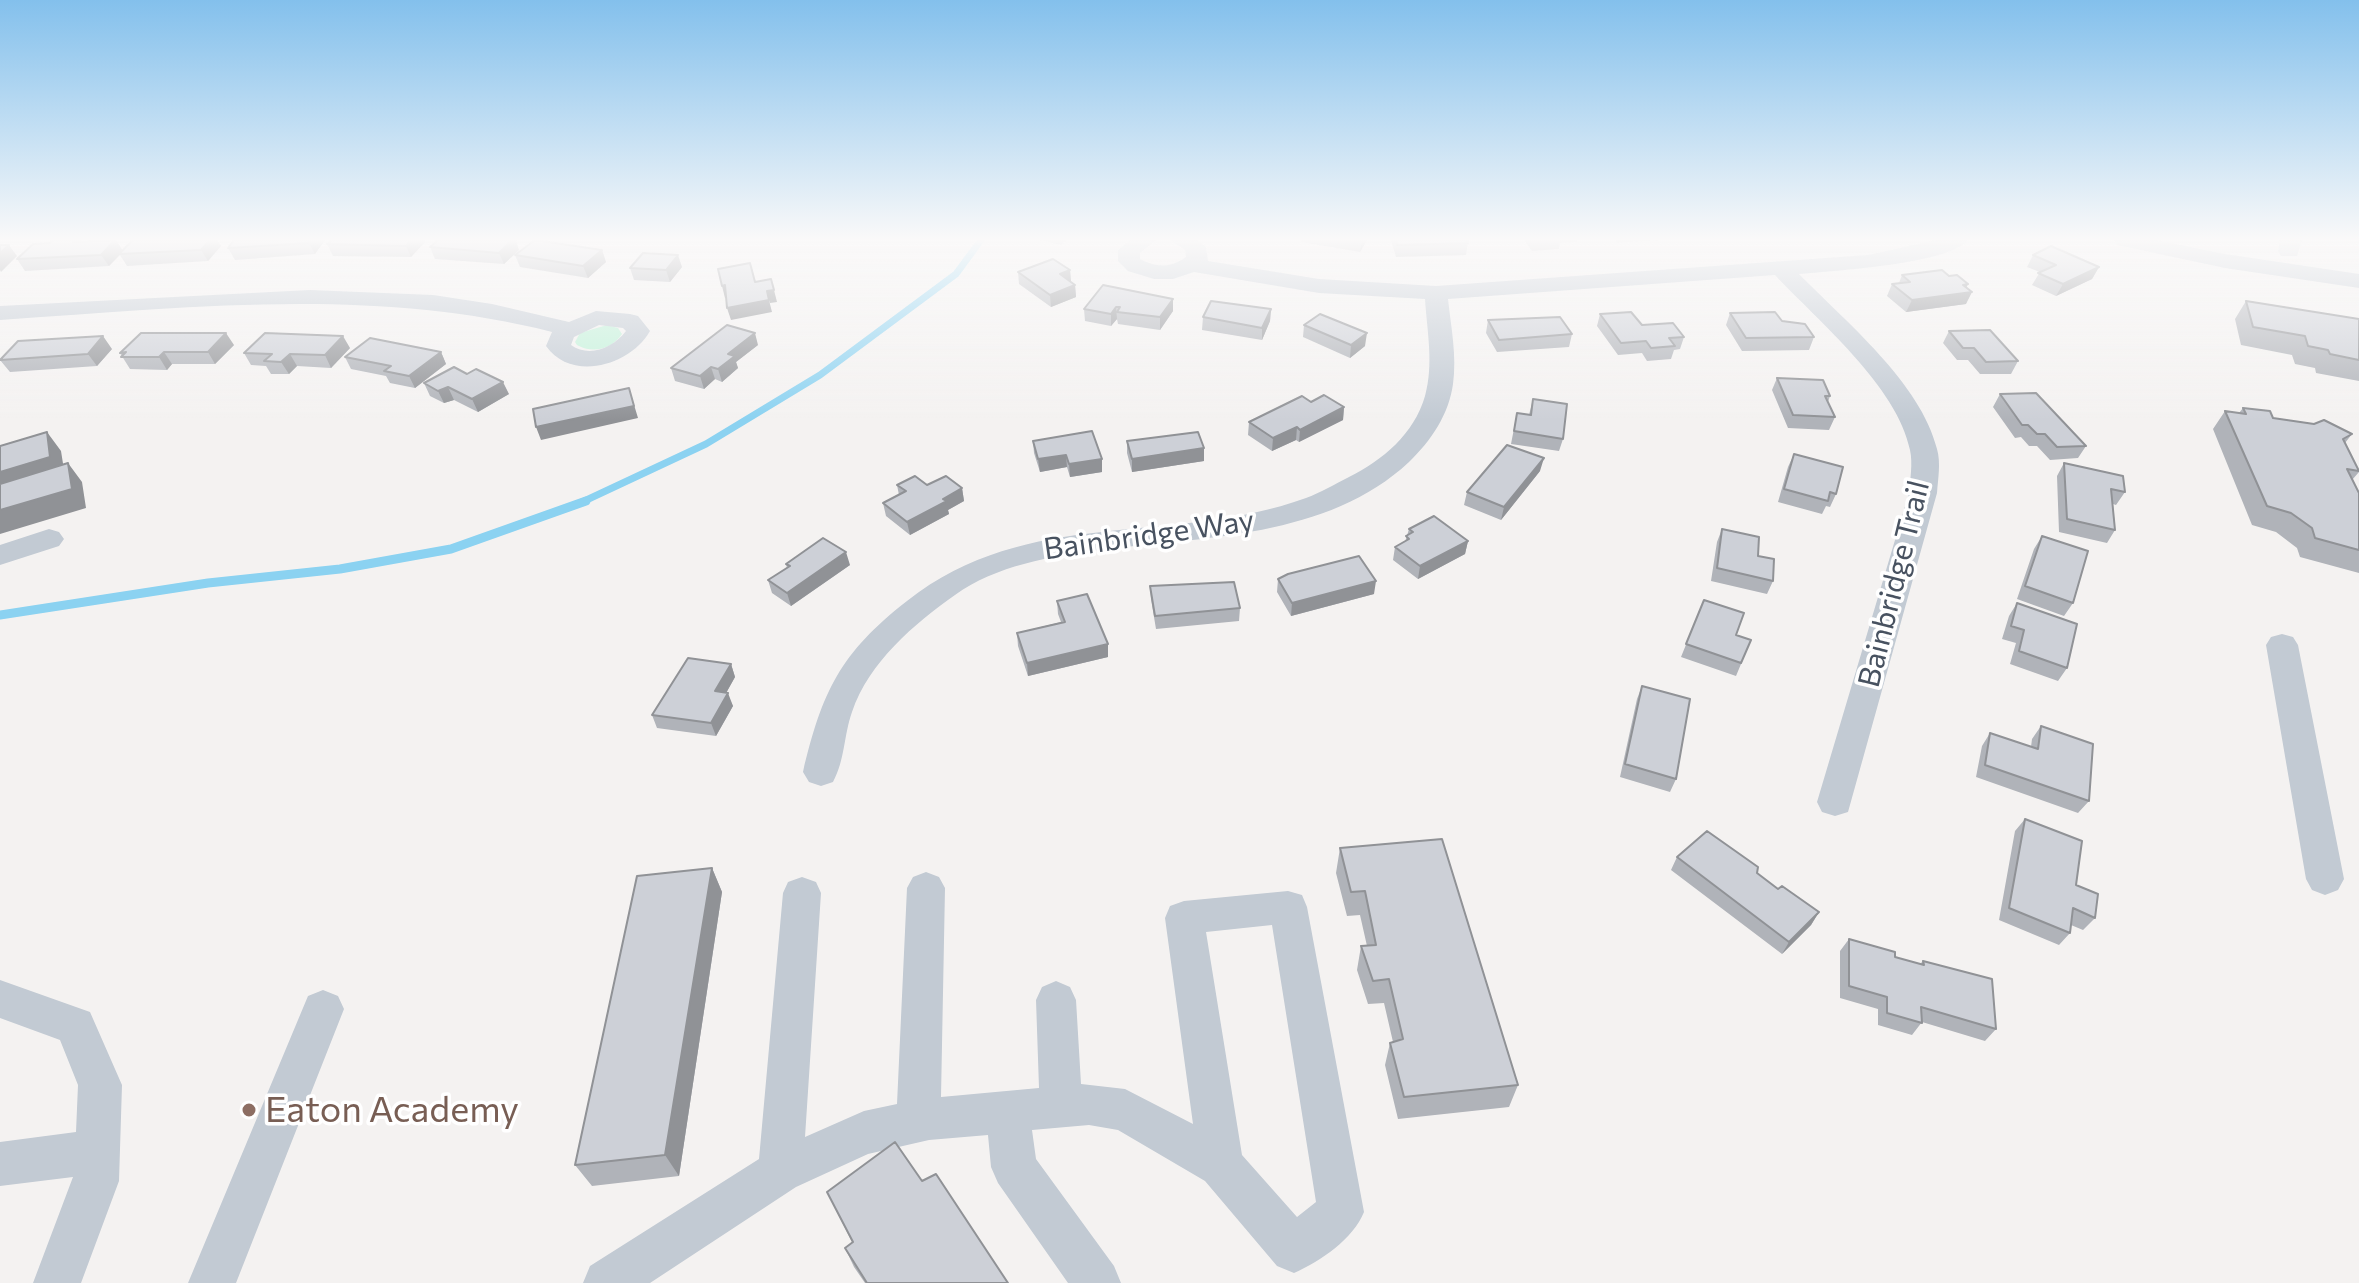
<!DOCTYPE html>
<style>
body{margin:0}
canvas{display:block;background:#f4f2f1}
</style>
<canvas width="2359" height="1283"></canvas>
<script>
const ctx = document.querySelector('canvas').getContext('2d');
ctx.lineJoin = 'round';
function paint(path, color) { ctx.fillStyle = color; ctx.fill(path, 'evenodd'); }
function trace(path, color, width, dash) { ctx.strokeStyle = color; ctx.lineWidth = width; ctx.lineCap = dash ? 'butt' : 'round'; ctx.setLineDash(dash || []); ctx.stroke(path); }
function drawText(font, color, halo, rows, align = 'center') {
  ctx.font = font + ' Commissioner,sans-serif'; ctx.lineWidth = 7; ctx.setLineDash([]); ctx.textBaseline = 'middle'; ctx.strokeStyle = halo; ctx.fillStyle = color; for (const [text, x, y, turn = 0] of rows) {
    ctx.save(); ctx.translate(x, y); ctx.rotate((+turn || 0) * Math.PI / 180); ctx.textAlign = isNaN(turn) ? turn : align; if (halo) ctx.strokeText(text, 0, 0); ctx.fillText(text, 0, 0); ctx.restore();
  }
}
paint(new Path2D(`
 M607 325 618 328 622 334C612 349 593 354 577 345L575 342 580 333Z`), '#bff2d8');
trace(new Path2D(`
 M580 503 706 444 820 375 956 274 981 240`), '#8bd2f1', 7);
trace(new Path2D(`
 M0 615 208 583 340 569 451 549 586 501`), '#8bd2f1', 9);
paint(new Path2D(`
 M1130 240H1156L1140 253V259C1156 268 1171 268 1186 257L1185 250 1170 240H1198L1206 247 1208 261 1319 279 1436 286 1868 255 1936 240H1968C1950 264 1831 271 1799 274 1845 321 1921 383 1937 449 1941 463 1938 479 1937 493L1848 812 1835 816 1822 812 1817 802 1909 493C1910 479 1913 464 1910 450 1897 386 1819 322 1775 275L1448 299C1451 327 1457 356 1453 384 1449 414 1431 441 1409 462 1328 538 1202 537 1099 550 1051 556 995 566 955 595 914 624 869 662 852 712 844 734 845 760 833 782L821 786 809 782 803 772C822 692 840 653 907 601 1029 505 1171 547 1306 498 1320 493 1335 484 1349 477 1383 460 1414 434 1425 396 1434 364 1427 331 1425 299L1319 293 1194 272 1173 279H1154L1128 271 1118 261V250Z
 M2114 240H2156L2225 254 2359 274V288L2225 268 2117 245Z
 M2280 240H2302L2297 256H2281L2278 251Z
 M310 290 433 295 492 304 569 322 596 311 630 314 638 316 650 331C631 365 572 383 546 346L552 332C371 286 185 308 0 320V306ZM599 325 623 328 626 331C613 348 589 358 571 345L574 337Z
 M49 529 59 532 64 539 59 546 0 565V545Z
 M2282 634 2293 637 2298 645 2344 879 2338 890 2325 895 2312 890 2306 879 2266 645 2271 637Z
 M926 872 939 877 945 888 941 1097 1039 1088 1036 1000 1042 987 1056 981 1070 987 1076 1000 1081 1084 1125 1089 1193 1124 1165 918 1170 906 1184 901 1288 891 1302 895 1307 907 1364 1212C1353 1239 1321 1261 1294 1273L1277 1266 1205 1181 1118 1130 1089 1125 1032 1130 1036 1159 1114 1266 1121 1283H1068L998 1183 991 1167 988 1135 929 1140 868 1154 796 1187 650 1283H583L590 1266 759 1159 783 893 788 882 802 877 816 882 821 893 805 1137 864 1111 897 1104 907 888 913 877ZM1272 925 1316 1202 1297 1217 1242 1155 1206 932Z
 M0 980 90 1012 122 1085 119 1181 81 1283H33L73 1177 0 1186V1142L76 1132 78 1085 60 1040 0 1018Z
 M323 990 338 996 344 1009 236 1283H188L308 996Z`), '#c2cad3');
paint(new Path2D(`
 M53 240H79L80 242 116 240 123 251 210 240H217L221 246 208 261 127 266 120 255 109 266 25 271 17 259 50 243Z
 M234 240H325L315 254 235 260 228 248Z
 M1040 240H1067L1061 245Z
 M1301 240H1367L1360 252 1301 242Z
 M1391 240H1467L1468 243 1466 255 1396 257Z
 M1524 240H1577V242L1560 243 1559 249 1532 251Z
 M1615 240H1659L1617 243Z
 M425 242 411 257 333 256 327 244Z
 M430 247 519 250 504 264 435 259Z
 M602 250 606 262 588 278 520 267 515 255Z
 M2033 255 2099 267 2092 279 2056 296 2032 285 2040 272 2027 267Z
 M682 267 670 282 634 280 630 268Z
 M1070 270 1071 282 1075 285 1076 297 1051 307 1019 284 1018 272Z
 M1902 275 1949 276 1967 288 1966 304 1906 312 1887 296 1892 284 1899 283Z
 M1173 299V311L1160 330 1118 324 1117 319 1111 326 1085 321 1084 309Z
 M2246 301 2359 319V381L2316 373 2315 368 2295 364 2292 355 2241 345 2235 319Z
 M1271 309 1270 321 1262 340 1202 330 1203 317Z
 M1730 313 1782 321 1814 337 1809 350 1742 351 1726 325Z
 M1600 314 1684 337 1680 349 1674 350 1671 359 1647 361 1642 353 1618 355 1597 326Z
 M1488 320 1572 334 1569 347 1497 352 1486 333Z
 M1304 325 1365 346 1350 358 1303 337Z
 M1949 331 2018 361 2011 374H1980L1968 360H1957L1943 343Z
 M234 345 215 364H172L167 370 130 369 120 353Z
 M758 345 736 362 738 368 722 382 715 379 704 389 675 381 671 368Z
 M350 348 331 368 297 366 289 374H271L266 366 251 365 244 353Z
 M112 349 97 366 10 372 0 360Z
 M441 352 446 364 415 388 390 383 386 376 351 369 345 357Z
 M1777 378 1830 396 1828 402 1835 417 1829 430 1788 428 1772 390Z
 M424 383 509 394 478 412 454 400 444 403 430 396Z
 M2000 394 2086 446 2078 458 2050 460 2037 446H2029L2021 437 2015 438 1993 407Z
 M1533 399 1563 439 1559 451 1511 444 1517 413 1529 415Z
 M1311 402 1344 407 1343 420 1299 442 1296 440 1272 451 1248 435 1249 422Z
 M2243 408 2273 418 2352 434 2345 443 2359 472 2352 480 2359 493V573L2300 557 2297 548 2276 532 2252 525 2213 429 2225 411 2239 413Z
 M1033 441 1102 459V472L1070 477 1067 467 1040 472 1034 453Z
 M1127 441 1204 448V461L1132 472 1127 453Z
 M1794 454 1836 494 1830 507 1826 506 1822 514 1778 502 1788 467Z
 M2064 463 2125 492 2116 505 2113 504 2115 530 2107 543 2059 532 2057 476Z
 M1540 471 1501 520 1464 505 1467 492Z
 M897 485H927L962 488 964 501 948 510 949 514 910 535 886 516 883 503 899 495Z
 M1409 529 1468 541 1465 554 1418 579 1393 560 1395 547 1405 542Z
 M1722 529 1758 556 1773 581 1767 594 1711 581 1717 542Z
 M2042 536 2073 603 2064 616 2017 599 2034 549Z
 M786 564 850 565 791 606 772 593 768 580 787 568Z
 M1278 579 1374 594 1291 616 1277 592Z
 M1150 586 1240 608 1239 621 1156 629 1151 599Z
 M1704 600 1736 635 1751 640 1736 676 1681 657Z
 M1057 601 1108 644V657L1028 676 1018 646 1017 633 1061 622 1058 614Z
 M2017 603 2067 668 2058 681 2010 664 2016 643 2002 639 2009 616Z
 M731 664 735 677 726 693 733 706 716 736 657 728 652 715Z
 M1642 686 1676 779 1670 792 1620 777 1637 699Z
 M2041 726 2089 801 2078 813 1976 777 1982 746 1990 733 2031 747 2032 739Z
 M2025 819 2076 885 2095 918 2083 930 2071 925 2070 933 2059 945 1999 920 2015 831Z
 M1340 848 1518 1085 1509 1107 1398 1119 1385 1065 1390 1043 1393 1042 1384 1003 1368 1004 1357 970 1361 946H1367L1360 915 1347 916 1336 873Z
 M1677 857 1778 889 1819 912 1811 925 1782 954 1671 870Z
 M712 868 722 892 679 1176 592 1186 575 1165Z
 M1849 939 1895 957 1920 964 1923 961 1996 1029 1985 1041 1922 1022 1912 1035 1878 1025V1009L1840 998V951Z
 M922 1181 1008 1283H865L854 1267 845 1248 852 1242 827 1192Z`), '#b0b3b9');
paint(new Path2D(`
 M116 240 123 251 109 266 101 255Z
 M210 240H217L221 246 208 261 201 250Z
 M311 240H325L315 254 309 243Z
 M411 240H425V242L411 257 406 246Z
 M512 240H516L519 250 504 264 499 253Z
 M1362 240H1367L1360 252Z
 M9 245 17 256 1 272 0 270V253Z
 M602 250 606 262 588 278 583 266Z
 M678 255 682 267 670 282 666 270Z
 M2099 267 2092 279 2056 296 2063 284Z
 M1070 270 1071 282 1060 274Z
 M1968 284 1964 293 1972 292 1966 304 1906 312 1912 300Z
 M725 285 729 297 725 298 722 286Z
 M1075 285 1076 297 1051 307 1050 295Z
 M774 290 777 302 770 303 767 291Z
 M1173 299V311L1160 330V317Z
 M769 300 772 312 731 320 727 308Z
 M1116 307 1117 319 1111 326V314Z
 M1271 309 1270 321 1262 340V328Z
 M226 333 234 345 215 364 208 352Z
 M755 333 758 345 736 362 738 368 722 382 718 369 728 354Z
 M1367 333 1365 346 1350 358 1351 345Z
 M103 336 112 349 97 366 88 354Z
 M343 336 350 348 331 368 325 355Z
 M164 352 172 364 167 370 159 357Z
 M441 352 446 364 415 388 409 376Z
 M290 354 297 366 289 374 281 362Z
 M711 367 715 379 704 389 700 376Z
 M503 382 509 394 478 412 472 399Z
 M448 387 454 400 444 403 438 391Z
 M629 388 638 418 541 440 536 427Z
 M1344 407 1343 420 1299 442 1300 430Z
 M1297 427 1296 440 1272 451 1273 438Z
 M47 432 61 451 65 476 0 496V472Z
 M1204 448V461L1132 472V459Z
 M1066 455 1067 467 1040 472 1038 459Z
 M1544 458 1540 471 1501 520 1504 507Z
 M1102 459V472L1070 477 1069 464Z
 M68 463 82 482 86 508 0 534V510Z
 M962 488 964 501 948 510 949 514 910 535 907 522 943 499Z
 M1468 541 1465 554 1418 579 1420 566Z
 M846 552 850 565 791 606 787 593Z
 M1376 581 1374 594 1291 616 1292 603Z
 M1108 644V657L1028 676 1027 663Z
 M731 664 735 677 720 704 715 691Z
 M728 693 733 706 716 736 711 723Z
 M712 868 722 892 679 1176 665 1155Z
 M1819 912 1811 925 1782 954 1789 942Z`), '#909296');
const building = new Path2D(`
 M53 240H75L73 242 115 240 101 255 17 259 33 244 50 243Z
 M133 240H210L201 250 119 254Z
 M234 240H311L309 243 228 248Z
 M332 240H411L406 246 327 244Z
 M438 240H512L499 253 430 247Z
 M535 240 602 250 583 266 515 255Z
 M1396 240H1467L1468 243 1397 245Z
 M0 245H9L0 253Z
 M2051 246 2099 267 2063 284 2038 273 2056 265 2033 255Z
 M643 253 678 255 666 270 630 268Z
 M1053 259 1070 270 1060 274 1075 285 1050 295 1018 272Z
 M750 263 755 282 771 279 774 290 767 291 769 300 727 308 725 285 722 286 718 269Z
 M1942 270 1949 276 1957 275 1968 284 1963 285 1972 292 1912 300 1892 284 1910 282 1902 275Z
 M1103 285 1173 299 1160 317 1117 312 1120 307H1116L1111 314 1084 309Z
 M1211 301 1271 309 1262 328 1203 317Z
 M2246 301 2359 319V360L2330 354 2328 350 2308 346 2305 336 2253 327Z
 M1631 312 1642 325 1673 323 1684 337 1669 338 1675 346 1651 348 1646 341 1621 343 1600 314Z
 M1775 312 1782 321 1805 324 1814 337 1746 338 1730 313Z
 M1320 314 1367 333 1351 345 1304 325Z
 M1560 317 1572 334 1499 340 1488 320Z
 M727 325 755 333 728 354 735 356 718 369 711 367 700 376 671 368Z
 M1990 330 2018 361 1986 362 1974 348H1963L1949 331Z
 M141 333H226L208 352H164L159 357H121L126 352 120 353Z
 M265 333 343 336 325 355 290 354 281 362 264 361 272 354 244 353Z
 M103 336 88 354 0 360 18 341Z
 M370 338 441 352 409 376 384 371 391 366 345 357Z
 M454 367 467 374 476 369 503 382 472 399 448 387 438 391 424 383Z
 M1777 378 1823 380 1830 396H1825L1835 417 1793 415Z
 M629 388 634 406 536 427 533 409Z
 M2036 393 2086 446 2057 447 2045 434H2037L2028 425H2022L2000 394Z
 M1324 395 1344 407 1300 430 1297 427 1273 438 1249 422 1302 396 1311 402Z
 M1533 399 1567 404 1563 439 1514 431 1517 413 1531 415Z
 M2243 408 2270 411 2273 418 2314 424 2324 420 2352 434 2343 439 2359 471 2347 469 2359 493V550L2315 538 2312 528 2291 513 2267 506 2225 411 2246 414Z
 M1092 431 1102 459 1069 464 1066 455 1038 459 1033 441Z
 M47 432 50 457 0 472V446Z
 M1198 432 1204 448 1132 459 1127 441Z
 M1507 445 1544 458 1504 507 1467 492Z
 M1794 454 1843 467 1836 494 1830 492 1828 501 1784 489Z
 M68 463 72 489 0 510V484Z
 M2064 463 2123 476 2125 492 2111 489 2115 530 2067 519Z
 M915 476 927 485 946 476 962 488 943 499 947 501 907 522 883 503 906 491 897 485Z
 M1434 516 1468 541 1420 566 1395 547 1409 539 1406 536 1413 532 1409 529Z
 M1722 529 1759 537 1758 556 1774 559 1773 581 1717 568Z
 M2042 536 2088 551 2073 603 2025 586Z
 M823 538 846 552 787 593 768 580 790 566 786 564Z
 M1359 556 1376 581 1292 603 1278 579 1288 574Z
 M1234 582 1240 608 1155 616 1150 586Z
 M1087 594 1108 644 1027 663 1017 633 1065 622 1057 601Z
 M1704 600 1744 613 1736 635 1751 640 1741 663 1686 644Z
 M2017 603 2077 624 2067 668 2019 651 2024 630 2011 626Z
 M688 658 731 664 715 691 728 693 711 723 652 715Z
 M1642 686 1690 699 1676 779 1625 764Z
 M2041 726 2093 744 2089 801 1985 765 1990 733 2038 749Z
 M2025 819 2082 841 2076 885 2098 894 2095 918 2073 908 2070 933 2009 908Z
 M1707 831 1758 867 1757 873 1778 889 1782 886 1819 912 1789 942 1677 857Z
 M1442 839 1518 1085 1404 1097 1390 1043 1403 1039 1389 979 1373 981 1361 946 1376 945 1365 891 1351 892 1340 848Z
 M712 868 665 1155 575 1165 637 876Z
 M1849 939 1895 952V957L1924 965 1923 961 1992 979 1996 1029 1921 1007 1922 1023 1887 1013V997L1849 986Z
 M895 1142 922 1181 936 1174 1008 1283H867L845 1248 853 1242 827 1192Z`);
paint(building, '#cdd0d7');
trace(building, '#909296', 2);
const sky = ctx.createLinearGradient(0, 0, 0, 420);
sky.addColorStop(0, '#83c0ec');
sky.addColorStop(0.57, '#faf9f9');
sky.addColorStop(1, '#faf9f900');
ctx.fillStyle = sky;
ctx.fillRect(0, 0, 2359, 420);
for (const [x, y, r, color] of [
 [249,1110,8,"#8d6e63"]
]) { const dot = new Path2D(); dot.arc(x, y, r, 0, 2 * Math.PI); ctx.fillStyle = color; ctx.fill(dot); trace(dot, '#fff', 3); }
drawText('30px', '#485260', '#fff', [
 ["Bainbridge Way",1149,535,-8],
 ["Bainbridge Trail",1894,584,-76]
]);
drawText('36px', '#785e54', '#fff', [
 ["Eaton Academy",265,1110]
], 'left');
</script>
